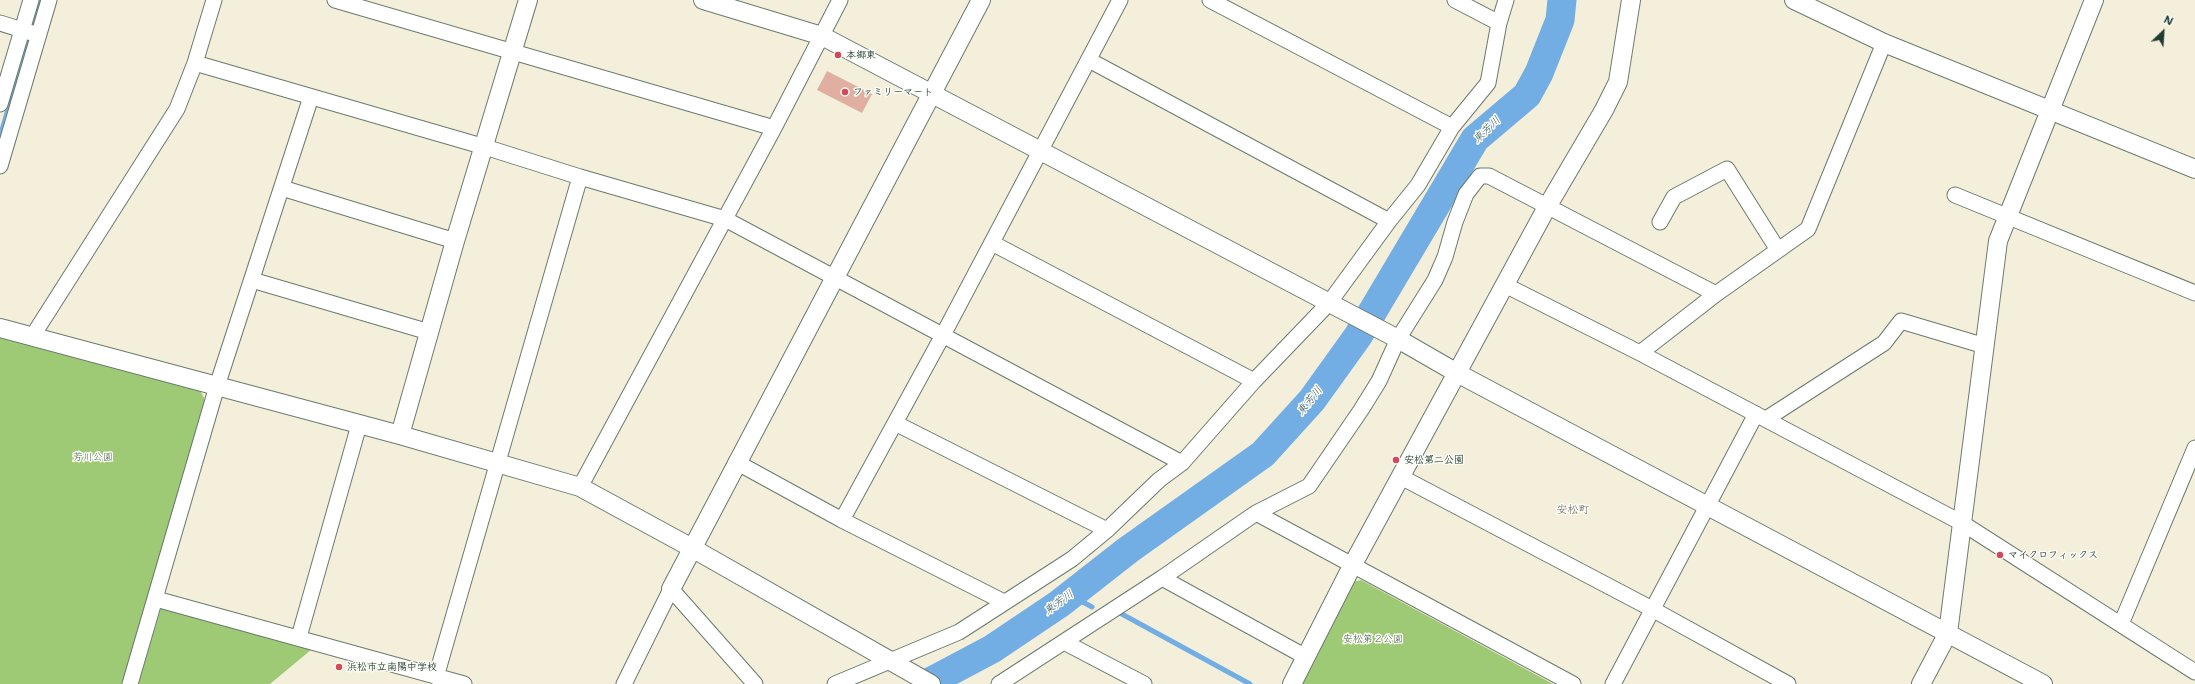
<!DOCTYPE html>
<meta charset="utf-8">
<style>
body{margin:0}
#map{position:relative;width:2195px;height:684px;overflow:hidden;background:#f4efdb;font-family:"Shantell Sans",sans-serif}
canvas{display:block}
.north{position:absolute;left:2143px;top:12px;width:40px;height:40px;-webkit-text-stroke:3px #fdfcf7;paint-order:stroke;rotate:25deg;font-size:11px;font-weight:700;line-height:16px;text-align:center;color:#1f3d34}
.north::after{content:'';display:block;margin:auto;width:14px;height:18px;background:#1f3d34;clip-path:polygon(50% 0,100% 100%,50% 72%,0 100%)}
</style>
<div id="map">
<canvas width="2195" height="684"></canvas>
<div class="north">N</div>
</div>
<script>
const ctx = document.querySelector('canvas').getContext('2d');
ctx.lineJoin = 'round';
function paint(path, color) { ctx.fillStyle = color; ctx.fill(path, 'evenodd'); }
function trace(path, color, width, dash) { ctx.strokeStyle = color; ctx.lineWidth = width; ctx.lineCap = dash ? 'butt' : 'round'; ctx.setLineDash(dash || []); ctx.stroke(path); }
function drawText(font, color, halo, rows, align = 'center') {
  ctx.font = font + ' "Shantell Sans","Klee One",sans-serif'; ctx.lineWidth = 3; ctx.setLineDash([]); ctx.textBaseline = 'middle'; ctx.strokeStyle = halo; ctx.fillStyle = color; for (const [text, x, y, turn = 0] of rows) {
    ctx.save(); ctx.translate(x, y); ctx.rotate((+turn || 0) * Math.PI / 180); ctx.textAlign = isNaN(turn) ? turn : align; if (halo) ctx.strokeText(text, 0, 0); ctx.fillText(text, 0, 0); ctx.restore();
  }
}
paint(new Path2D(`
 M0 334 199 388 207 404 122 684H0Z
 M1361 580 1553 684H1298L1352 582Z
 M161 608 312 649 270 684H138Z`), '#9ec975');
trace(new Path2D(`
 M0 137 40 0
 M1070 595 1092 607
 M1120 613 1250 684`), '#72aee4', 5);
trace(new Path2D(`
 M926 684 992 649 1059 604 1128 550 1263 454 1312 400 1358 336 1475 139 1527 95 1539 73 1560 20 1562 0`), '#72aee4', 29);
paint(new Path2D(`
 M827 71 872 94 862 113 817 90Z`), '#e0afa2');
const minor = new Path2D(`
 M335 0 774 128
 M1210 0 1452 127
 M1455 0 1499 23
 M0 23 32 33
 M1089 60 1389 221
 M195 63 485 147 580 177 725 219 1182 463
 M0 104 31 0
 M0 166 49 0
 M282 188 455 241
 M1955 195 2195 293
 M1660 222 1674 197 1727 169 1778 250
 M992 243 1254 381
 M252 280 429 332
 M1505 285 1640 353 1962 523 2195 672
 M32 337 177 109 195 63 214 0
 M1640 353 1716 294 1808 229 1884 43
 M1766 419 1884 343 1901 321 1985 346
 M895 423 1107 530
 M736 462 842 520 1004 602
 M1401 477 1652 609 1788 684
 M580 487 774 128 840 0
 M1256 513 1573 684
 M842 520 943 335 1120 0
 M1162 578 1306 657
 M156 599 464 684
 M2121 624 2195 448
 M299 637 359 425
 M1064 642 1144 684
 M436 677 580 177
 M130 684 217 386 311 97
 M624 684 671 589 755 684
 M835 684 959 632 1072 559 1107 530 1159 480 1182 463 1254 381 1329 303 1389 221 1418 185 1452 127 1488 83 1499 23 1506 0
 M999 684 1162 578 1256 513 1309 486 1361 410 1379 381 1398 339 1435 280 1445 257 1455 222 1466 194 1480 176H1489L1716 294
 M1613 684 1756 414`);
const tertiary = new Path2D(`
 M703 0 822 36 1398 339 1457 373 2043 684
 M1794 0 1884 43 2195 169
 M0 328 400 435 580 487 692 548 931 684
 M400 435 455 241 528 0
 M671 589 981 0
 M1292 684 1352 566 1547 207 1604 110 1618 82 1631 0
 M1921 684 1948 633 1998 241 2094 0`);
trace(minor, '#6a7b6e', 17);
trace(tertiary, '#6a7b6e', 20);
trace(minor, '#fff', 15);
trace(tertiary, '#fff', 18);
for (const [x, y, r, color] of [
 [838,55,4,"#d1495b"],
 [845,92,4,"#d1495b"],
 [1396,460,4,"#d1495b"],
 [2000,555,4,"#d1495b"],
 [339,667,4,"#d1495b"]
]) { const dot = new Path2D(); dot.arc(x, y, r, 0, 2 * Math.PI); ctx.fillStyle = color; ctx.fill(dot); trace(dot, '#fdfcf7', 1.5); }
drawText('bold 10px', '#1f3d34', '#fdfcf7', [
 ["本郷東",846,55],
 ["ファミリーマート",853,92],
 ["安松第二公園",1404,460],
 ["マイクロフィックス",2008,555],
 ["浜松市立南陽中学校",347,667]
], 'left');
drawText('10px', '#3f6044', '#fdfcf7', [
 ["芳川公園",93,457],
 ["安松第２公園",1373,639]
]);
drawText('italic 11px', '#385f69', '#fdfcf7', [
 ["東芳川",1487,130,-44],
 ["東芳川",1310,401,-51],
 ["東芳川",1059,603,-36]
]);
drawText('11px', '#63655a', '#fdfcf7', [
 ["安松町",1573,510]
]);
</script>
